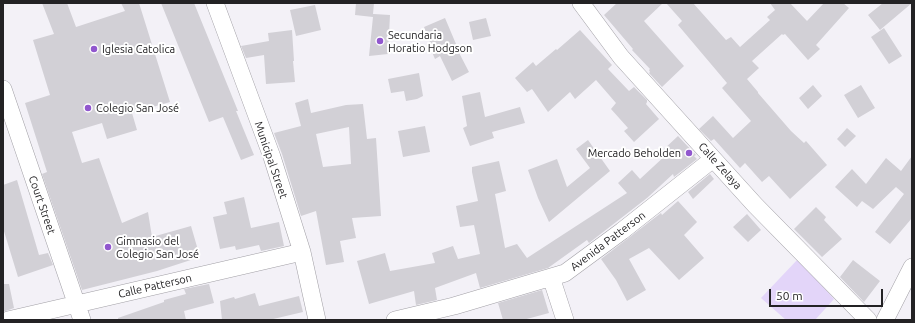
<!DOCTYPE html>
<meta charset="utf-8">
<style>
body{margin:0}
#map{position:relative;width:915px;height:323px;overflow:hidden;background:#f3f1f7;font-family:Ubuntu,sans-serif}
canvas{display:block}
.frame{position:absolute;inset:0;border:4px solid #232224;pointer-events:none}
.scale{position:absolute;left:769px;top:289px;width:114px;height:18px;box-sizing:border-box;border:2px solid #232224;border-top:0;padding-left:5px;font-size:12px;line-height:14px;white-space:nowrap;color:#232224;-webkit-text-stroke:3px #fff;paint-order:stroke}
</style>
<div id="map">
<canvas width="915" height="323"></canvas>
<div class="frame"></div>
<div class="scale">50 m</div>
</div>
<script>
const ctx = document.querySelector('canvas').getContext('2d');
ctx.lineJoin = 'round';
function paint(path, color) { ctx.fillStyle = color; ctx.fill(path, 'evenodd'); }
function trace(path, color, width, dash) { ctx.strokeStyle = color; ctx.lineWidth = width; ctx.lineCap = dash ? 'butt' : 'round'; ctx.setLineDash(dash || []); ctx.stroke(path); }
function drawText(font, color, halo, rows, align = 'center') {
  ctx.font = font + ' Ubuntu,sans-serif'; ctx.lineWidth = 4; ctx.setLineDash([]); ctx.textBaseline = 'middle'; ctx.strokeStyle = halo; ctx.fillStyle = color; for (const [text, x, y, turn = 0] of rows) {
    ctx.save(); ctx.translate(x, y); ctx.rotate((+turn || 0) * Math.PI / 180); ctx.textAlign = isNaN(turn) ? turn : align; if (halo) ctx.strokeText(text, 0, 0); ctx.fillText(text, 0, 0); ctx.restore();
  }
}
paint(new Path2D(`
 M798 259 834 299 815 320H786L761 298Z`), '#e3d5f9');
paint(new Path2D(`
 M42 3H67L76 27 125 11 121 3H139L170 102 132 113 137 130 107 139 102 123 72 132 82 163 99 158 122 223 148 212 152 237 191 226 200 257 157 271 82 290 42 174 47 172 25 103 50 95 33 40 54 34Z
 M161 3H194L238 111H236L254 155 241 160 223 117 209 122Z
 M356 3H374L373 14H374L390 15 388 54 369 56 373 17 355 15Z
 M617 3H663L644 21 684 66 662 87 649 73 650 72 649 70 650 69 632 50 633 49 604 15Z
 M666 3H693L726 40 731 37 740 47 770 20 767 17 775 10 770 3H790L807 21 824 3H843L849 8 816 45 820 49 808 60 785 34 783 35 782 34 752 61 759 68 747 79 758 92V93L791 131 804 143 806 141 827 165 790 199 769 176 762 182 745 163 740 168 714 139 711 141 699 129 713 116 733 138 751 121 722 88 727 83 678 25 682 21Z
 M883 3H912L880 30 868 15Z
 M315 5 321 30 296 36 290 10Z
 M445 18 456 44 455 45 469 72 452 81 440 56 435 59 428 43 430 42 424 27Z
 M486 18 491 36 473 40 469 22Z
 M884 28 902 56 889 64 871 37Z
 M292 30 294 61H293L295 82 266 84 264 55 246 58 241 46 269 41 268 33Z
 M580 30 612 65 608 69 629 91 634 87 647 100V102L646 104 659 119 634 142 624 131 628 128 611 109 616 103 596 80 575 99 570 92 548 112 532 89 527 92 515 78 533 62 536 66 556 49 557 50Z
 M419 73 423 96 417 99 406 101 404 91 391 93 388 79Z
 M813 85 822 96 808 109 799 98Z
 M861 85 875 108 858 118 844 95Z
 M480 92 485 117 520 107 525 123 492 132 494 138 470 146 463 128 467 126 462 96Z
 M308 99 311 113 346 105 363 104 367 139 376 138 381 216 352 218 356 238 340 241 344 262 326 265 316 211 301 216 282 154 274 133 301 126 295 103ZM349 127 351 164 323 167 316 134Z
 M425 126 430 152 403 157 398 131Z
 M847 128 856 136 845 147 837 139Z
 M678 136 696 155 694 156 697 159 674 177 673 174 647 198 589 243 587 240 548 268 480 288 476 273 435 288 437 300 416 305 414 291 369 304 357 261 385 253 390 271 435 263 432 253 453 246 458 259 480 254 474 225 460 227 456 206 478 201 472 172V167L499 161 506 191 495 194 505 248 517 244 527 258 627 193 618 183 632 170 640 179 667 154 663 150Z
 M588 140 610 171 549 222 538 198 528 170 557 159 567 187 590 168 576 149Z
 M912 156V218L890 244 875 232 904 194 896 187 873 209 862 201 857 207 835 187 852 169 866 184 886 158 901 171Z
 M710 174 714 179 693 199 688 192Z
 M17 180 39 255 48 253 53 265 18 277 3 228V185Z
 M244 197 251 228 279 222 284 246 261 251 259 245 236 250 235 246 220 249 213 217 227 214 224 202Z
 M678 201 697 222 684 235 704 258 679 280 649 248 629 259 646 290 627 301 616 280 601 259 661 213 662 215Z
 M816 207 826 217 824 220 842 239 822 257 794 229Z
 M747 214 761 230 748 242 733 227Z
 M853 260 880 281 864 302 840 277Z
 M3 284H9L14 308 3 312Z
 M209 284 214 303 184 311 186 320H118V318L164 302V300L186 294 184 289Z
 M542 290 549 313 523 320H503L498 303Z
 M255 293 259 306 299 296 303 312 269 320H222L220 301 234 297 235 299Z`), '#d2d0d6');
const street = new Path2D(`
 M215 3 272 157 302 252 317 320
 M581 3 621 57 755 205 868 320
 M3 89 82 320
 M551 277 565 320
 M8 320 302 252
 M395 320 454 306 565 273 622 231 713 159
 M885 320 912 267`);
trace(street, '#a2a0a6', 18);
trace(street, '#fff', 17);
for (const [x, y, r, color] of [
 [380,41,4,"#9157ce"],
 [94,49,4,"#9157ce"],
 [88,108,4,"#9157ce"],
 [689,153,4,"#9157ce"],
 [108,247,4,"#9157ce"]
]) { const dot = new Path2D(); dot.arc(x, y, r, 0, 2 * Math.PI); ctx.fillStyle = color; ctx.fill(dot); trace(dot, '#fff', 1.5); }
drawText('11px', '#232224', '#fff', [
 ["Secundaria",388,35],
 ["Horatio Hodgson",388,48],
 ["Iglesia Catolica",102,49],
 ["Colegio San José",96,108],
 ["Mercado Beholden",681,153,"right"],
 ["Gimnasio del",116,241],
 ["Colegio San José",116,254]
], 'left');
drawText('11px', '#232224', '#fff', [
 ["Municipal Street",271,160,71],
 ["Calle Zelaya",720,166,48],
 ["Court Street",42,205,71],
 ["Avenida Patterson",608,241,-37],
 ["Calle Patterson",155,286,-13]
]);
</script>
